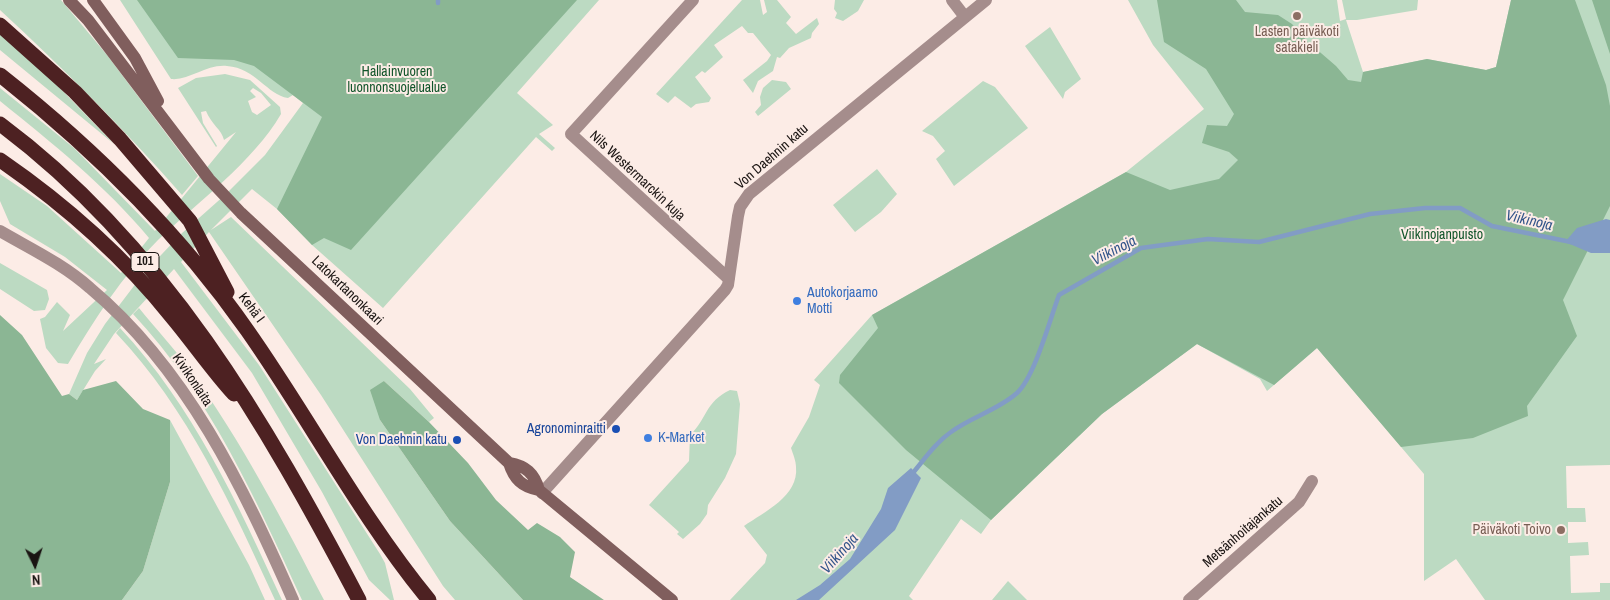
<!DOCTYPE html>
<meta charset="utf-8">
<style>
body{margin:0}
#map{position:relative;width:1610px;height:600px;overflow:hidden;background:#fcece6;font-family:"Archivo Narrow",sans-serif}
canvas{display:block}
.north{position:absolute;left:10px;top:540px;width:50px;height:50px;-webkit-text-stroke:4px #fcece6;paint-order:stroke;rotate:176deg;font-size:14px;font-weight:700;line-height:20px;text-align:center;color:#1a1412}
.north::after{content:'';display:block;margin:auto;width:18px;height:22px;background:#1a1412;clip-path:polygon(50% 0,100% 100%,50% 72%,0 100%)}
</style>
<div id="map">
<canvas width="1610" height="600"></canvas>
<div class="north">N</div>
</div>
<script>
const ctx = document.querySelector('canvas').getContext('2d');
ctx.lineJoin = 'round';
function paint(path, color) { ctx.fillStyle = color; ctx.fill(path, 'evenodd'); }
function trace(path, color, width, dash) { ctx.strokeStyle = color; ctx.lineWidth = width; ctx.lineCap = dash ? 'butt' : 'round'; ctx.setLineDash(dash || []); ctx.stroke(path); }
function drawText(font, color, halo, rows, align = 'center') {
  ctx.font = font + ' "Archivo Narrow",sans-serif'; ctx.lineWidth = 4; ctx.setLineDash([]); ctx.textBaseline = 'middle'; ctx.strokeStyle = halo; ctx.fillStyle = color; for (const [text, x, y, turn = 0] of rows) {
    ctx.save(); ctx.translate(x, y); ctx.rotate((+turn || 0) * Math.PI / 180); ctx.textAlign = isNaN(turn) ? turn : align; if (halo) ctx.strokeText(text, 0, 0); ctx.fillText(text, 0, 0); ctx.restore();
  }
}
paint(new Path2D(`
 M0 0H61L107 55 198 176 182 195C125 130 64 69 0 10Z
 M120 0H599L517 93 553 125 539 134 555 148 552 151 536 137 383 308 312 245 277 209 252 189 211 230 231 217 410 389 434 418 429 422 384 381 380 420 450 521 523 600H455L443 586 321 395 209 232 181 262 259 365 380 554 385 563 394 600H390L369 580 322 492 252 373 174 269 114 334 94 364 106 359 95 371 77 400 69 394 87 353 105 324 143 274 181 234 226 194 265 155 303 103 293 95 288 98C267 95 256 68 227 66 206 64 189 81 171 79Z
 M742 0H760L763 15 767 12 764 0H777L791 17 786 23 796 34 817 18 819 24 812 33 811 38 789 48 780 58 777 57 773 71 758 81 753 93 743 80 767 61 771 55 753 33H748L742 26 714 45 723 57 705 73 702 71 695 77 711 98 709 102 696 104 691 108 675 96 668 103 656 94Z
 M835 0H864L858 11 843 21 835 18 837 13 834 9Z
 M1128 0H1337L1340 21 1346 19 1342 0H1418L1417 10 1357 20H1346L1363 72 1427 59 1486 70 1496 67 1511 0H1610V465L1566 466 1567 508H1585L1586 522H1568V543L1588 542 1589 555 1570 556 1571 593 1600 592V583H1610V600H1485L1456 559 1424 581V474L1317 348 1267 391 1260 379 1197 344 1102 414 991 520 981 534 961 519 909 596 913 600H730L765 563 767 555 744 526C764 512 799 496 796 467 796 461 793 454 791 448L809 417 820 385 814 380 872 315 1126 172 1204 109 1153 45Z
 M1050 27 1081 79 1065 92 1063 99 1025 46Z
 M0 32 59 87 114 144 0 50Z
 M225 74 250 80 280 107 281 114C253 162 198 202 158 240 122 276 94 320 68 364L58 363 46 348 40 319 45 317 57 302 70 315 63 331 107 290 65 257 10 224 0 201V174L47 206 121 273 149 238C106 186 52 143 0 101V88L74 148 155 231 236 132 224 140C222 130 211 124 206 111L201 112 203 123 217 146 216 147 178 88 196 78ZM253 88 261 93 271 105 257 115 252 112 248 101 256 97 250 91Z
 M772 80 786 82 791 89 758 116 755 112 761 105 760 97 763 88Z
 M983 81 995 87 1028 128 954 186 936 159 945 151 933 136 922 131Z
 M877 169 897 194 881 212 855 232 833 205Z
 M0 263 47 290 49 299 45 310 34 311 0 289Z
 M139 308C155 328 174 348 190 370 242 442 283 521 324 600H302C256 500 210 396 133 314Z
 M120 328C193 406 238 504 282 600H275C232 506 188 409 116 333Z
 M730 390 737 391 740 404 736 454 725 478 708 505 707 514 700 524 683 539 677 534 679 532 649 505 689 461 690 435C707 419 705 402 730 390Z
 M170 420 249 565 265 600H122L143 571 170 482Z
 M1008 581 1027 600H992Z`), '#bcdac2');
paint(new Path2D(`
 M137 0H577L351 250 324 238 312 245 277 209 322 117 254 66 234 60 178 58Z
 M1157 0H1236L1245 12 1278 15 1292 24 1307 41 1336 66 1348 80 1361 82 1363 72 1427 59 1486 70 1496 67 1511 0H1575L1606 85 1610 106V206L1563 300 1577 336 1527 406 1528 416 1473 438 1401 447 1317 348 1274 385 1197 344 1102 414 991 520 906 450 839 383 840 375 878 328 872 315 1126 172 1170 190 1219 179 1238 160 1229 152 1202 143 1207 125 1227 126 1234 114 1206 69 1164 42Z
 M1592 0H1610V54Z
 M0 315 22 335 62 396 69 394 77 400 83 390 116 381 143 409 170 420V482L143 571 122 600H0Z
 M384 381 429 422 468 463 496 500 528 530 537 523 560 537 575 552 570 577 604 600H523L450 521 380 420 370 390Z`), '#8bb694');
paint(new Path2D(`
 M1606 219 1610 220V253H1591L1565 242 1577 228Z
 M911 468 921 478 895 530 819 600H796L820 585 850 559 881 509 888 488Z`), '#829cc5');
trace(new Path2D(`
 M438 3V0
 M912 474C924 460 935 443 951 432 971 417 998 410 1017 393 1035 376 1050 319 1059 295L1141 248 1208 239 1259 242 1370 214 1425 208H1460L1492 226 1571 242`), '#829cc5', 4.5);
trace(new Path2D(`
 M693 0 571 134 729 279
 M952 0 965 17
 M0 231C31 249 63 264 90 288 187 369 243 487 293 600
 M542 493 725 290 728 285 738 216 740 207 749 194 986 0
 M1189 600 1299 502 1312 481`), '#a58d8c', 12);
trace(new Path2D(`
 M69 0 88 20 209 179 241 213 509 463C514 479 522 487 539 490L672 600
 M93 0 135 58 158 101
 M509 463C526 466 534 473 539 490`), '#805e5d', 12);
trace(new Path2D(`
 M0 25 75 92 120 139 190 221 227 292
 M0 75C94 149 178 232 247 330 309 418 360 516 429 600
 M0 124C164 246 266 423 359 600
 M0 160C64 204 123 256 172 317 193 342 212 370 234 394`), '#4d2122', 15);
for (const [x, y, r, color] of [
 [1297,16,5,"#8d6e63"],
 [797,301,5,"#3f7fe0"],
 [616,429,5,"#1a4fb4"],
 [648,438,5,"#3f7fe0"],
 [457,440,5,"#1a4fb4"],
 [1561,530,5,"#8d6e63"]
]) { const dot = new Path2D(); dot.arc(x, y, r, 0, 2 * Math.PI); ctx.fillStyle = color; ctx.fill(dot); trace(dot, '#fcece6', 2); }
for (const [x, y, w] of [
 [145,262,28]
]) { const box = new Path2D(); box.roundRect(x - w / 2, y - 9.5, w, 19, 4); ctx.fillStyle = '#fcece6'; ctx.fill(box); trace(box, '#1a1412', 1); }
drawText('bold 12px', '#1a1412', null, [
 ["101",145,262]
]);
drawText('14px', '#785e54', '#fcece6', [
 ["Lasten päiväkoti",1297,32],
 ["satakieli",1297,48],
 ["Päiväkoti Toivo",1551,530,"right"]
]);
drawText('14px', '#11552a', '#fcece6', [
 ["Hallainvuoren",397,72],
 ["luonnonsuojelualue",397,88],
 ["Viikinojanpuisto",1442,235]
]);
drawText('14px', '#1a1412', '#fcece6', [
 ["Von Daehnin katu",772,157,-41],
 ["Nils Westermarckin kuja",637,176,43],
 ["Latokartanonkaari",347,291,44],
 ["Kehä I",251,308,53],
 ["Kivikonlaita",192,380,56],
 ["Metsänhoitajankatu",1243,532,-41]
]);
drawText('14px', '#366cbe', '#fcece6', [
 ["Autokorjaamo",807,293],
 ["Motti",807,309],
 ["K-Market",658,438]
], 'left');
drawText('14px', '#164399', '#fcece6', [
 ["Agronominraitti",606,429],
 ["Von Daehnin katu",447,440]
], 'right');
drawText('italic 15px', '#32548a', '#fcece6', [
 ["Viikinoja",1529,221,13],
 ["Viikinoja",1114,251,-27],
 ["Viikinoja",840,554,-48]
]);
</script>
